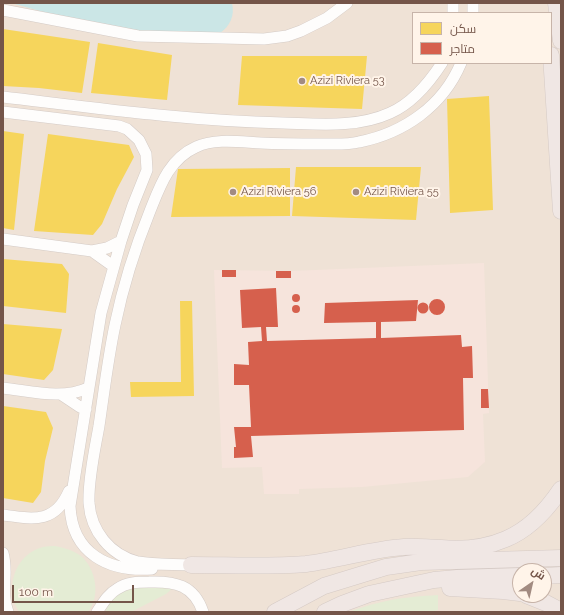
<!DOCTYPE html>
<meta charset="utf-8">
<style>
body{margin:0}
#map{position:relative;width:564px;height:615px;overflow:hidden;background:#f6f0e9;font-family:Raleway,Cairo,sans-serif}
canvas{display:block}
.frame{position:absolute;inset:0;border:4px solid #745549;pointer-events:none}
.legend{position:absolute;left:412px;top:12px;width:140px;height:52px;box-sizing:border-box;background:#fff4e9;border:1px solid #c7b4a9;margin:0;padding:5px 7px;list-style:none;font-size:12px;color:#745549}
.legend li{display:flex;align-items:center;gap:8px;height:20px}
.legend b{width:20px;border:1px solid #c7b4a9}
.north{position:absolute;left:512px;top:563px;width:40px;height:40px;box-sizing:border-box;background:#fff4e9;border:1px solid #c7b4a9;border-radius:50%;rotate:34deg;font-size:11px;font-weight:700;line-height:16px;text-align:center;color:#745549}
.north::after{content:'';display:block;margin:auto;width:14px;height:18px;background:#a28b81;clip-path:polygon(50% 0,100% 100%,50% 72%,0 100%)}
.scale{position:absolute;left:12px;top:585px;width:122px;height:18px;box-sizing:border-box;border:2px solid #745549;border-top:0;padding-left:5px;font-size:12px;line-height:14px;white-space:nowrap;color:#745549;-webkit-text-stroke:3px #fff4e9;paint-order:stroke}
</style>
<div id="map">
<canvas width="564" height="615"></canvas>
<div class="frame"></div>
<ul class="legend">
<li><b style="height:11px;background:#f6d55c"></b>سكن</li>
<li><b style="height:11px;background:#d6604d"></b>متاجر</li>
</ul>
<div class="north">ش</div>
<div class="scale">100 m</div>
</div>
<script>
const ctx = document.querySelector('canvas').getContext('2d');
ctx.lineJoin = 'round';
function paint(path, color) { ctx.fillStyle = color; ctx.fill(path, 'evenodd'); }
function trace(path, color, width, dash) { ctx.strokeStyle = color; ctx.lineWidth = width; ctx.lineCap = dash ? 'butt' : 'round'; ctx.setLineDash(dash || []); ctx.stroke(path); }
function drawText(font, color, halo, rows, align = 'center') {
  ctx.font = font + ' Raleway,sans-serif'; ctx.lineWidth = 4; ctx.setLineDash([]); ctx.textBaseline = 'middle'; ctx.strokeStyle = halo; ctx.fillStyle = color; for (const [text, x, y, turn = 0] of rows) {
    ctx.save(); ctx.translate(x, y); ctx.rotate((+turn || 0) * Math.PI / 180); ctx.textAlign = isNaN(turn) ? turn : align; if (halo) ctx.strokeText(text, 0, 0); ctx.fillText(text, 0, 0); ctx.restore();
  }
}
paint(new Path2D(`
 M3 3H561V612H3ZM413 13H551V63H413ZM520 571H544V595H520Z`), '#efe2d6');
paint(new Path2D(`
 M484 263 489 413 483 414 485 462 468 477 362 487 299 489V494H264L262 467 222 468 214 270 291 271Z`), '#f6e4dc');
paint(new Path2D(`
 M55 546C64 548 73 550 81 556 96 569 101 596 88 612H19C17 608 14 603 13 598 9 576 20 553 43 547 47 546 51 546 55 546Z
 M165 585 173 588 166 594 131 612H105C119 582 136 586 165 585Z
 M438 595V610L430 612H349C381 600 404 597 438 595Z`), '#e4ecd4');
paint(new Path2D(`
 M11 3H232C235 16 230 26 220 33L133 31 69 19Z`), '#cbe6e6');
paint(new Path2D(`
 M3 29 90 42 82 93 39 88 3 86Z
 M98 43 172 55 167 100 91 93Z
 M242 56H367L362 109 238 105Z
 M489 96 493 210 450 213 447 99Z
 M3 131 24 134 14 230 3 228Z
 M48 134 129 145 134 157 117 189 102 224 93 235 34 231Z
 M296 167H421L416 220 292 216Z
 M290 168V216L171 217 178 169Z
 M3 259 62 264 69 274 66 313 3 306Z
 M180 301H192L194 396 131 397 130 382H181Z
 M3 324 62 329 53 370 44 380 3 374Z
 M3 406 46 412 53 428 45 461 41 492 33 503 3 498Z`), '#f6d55c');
paint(new Path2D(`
 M222 270H236V277H222Z
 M276 271H291V278H276Z
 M276 288 278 327H266L267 341 376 338V322L324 323 325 303 418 300 416 321 381 322V338L461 335 462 347 472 346 473 378H463L464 430 251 436 253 457 234 458V447H236L234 427H251L249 385H234V364L249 365 248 342 262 341 261 327 242 328 240 290Z
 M292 298a4 4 0 1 1 8 0a4 4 0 1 1-8 0Z
 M429 307a8 8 0 1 1 16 0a8 8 0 1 1-16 0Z
 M417.5 308a5.5 5.5 0 1 1 11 0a5.5 5.5 0 1 1-11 0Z
 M292 309a4 4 0 1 1 8 0a4 4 0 1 1-8 0Z
 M481 389H488L489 408H481Z`), '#d6604d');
const minor = new Path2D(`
 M453 3V13
 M3 10 138 36 264 39 287 36 301 31 327 18 347 3
 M473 13V3
 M3 97C96 108 189 121 283 123 319 124 357 128 390 113 413 103 429 83 442 63
 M3 112 119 126 127 129 139 140 146 154 147 170 133 205 121 241 101 313 70 506C72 554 109 572 152 569
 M3 239 92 251 107 248 121 241
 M92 251 113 266
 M3 388C31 391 62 400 88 388
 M62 395 80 407 86 409
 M3 515C33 519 55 524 69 491
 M3 553C9 574 0 592 8 612
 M191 565C173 564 154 565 138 562 110 555 91 531 89 503 88 479 95 449 99 426 104 392 108 358 115 325 123 286 135 248 150 211 160 186 169 159 196 147 215 138 240 142 261 143 281 144 301 144 322 144 334 144 347 145 359 142 404 133 443 106 461 63
 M97 612C103 603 108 594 117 589 127 582 138 582 149 582 175 581 194 585 203 612`);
const highway = new Path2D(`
 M556 3 561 41
 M551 55 561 211
 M191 565C229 565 268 567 306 564 339 560 371 549 404 547 417 546 428 548 441 548 463 550 485 548 506 539 530 529 547 510 561 489
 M544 576 561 575
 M450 588 503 591 520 593
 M526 595 546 603 561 611
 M275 612 324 586 386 567 421 562 561 558
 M325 612 342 604 369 594 434 580 457 578 520 576`);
trace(minor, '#d4cbc6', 12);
trace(highway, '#d5cac5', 17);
trace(minor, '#fefdfc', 11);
trace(highway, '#f0e7e4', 16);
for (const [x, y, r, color] of [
 [302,81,4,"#a28b81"],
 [233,192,4,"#a28b81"],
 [356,192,4,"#a28b81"]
]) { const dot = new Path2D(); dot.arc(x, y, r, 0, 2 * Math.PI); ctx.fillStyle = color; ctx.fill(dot); trace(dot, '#fff4e9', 1.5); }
drawText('11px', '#745549', '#fff4e9', [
 ["Azizi Riviera 53",310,81],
 ["Azizi Riviera 56",241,192],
 ["Azizi Riviera 55",364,192]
], 'left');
</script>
